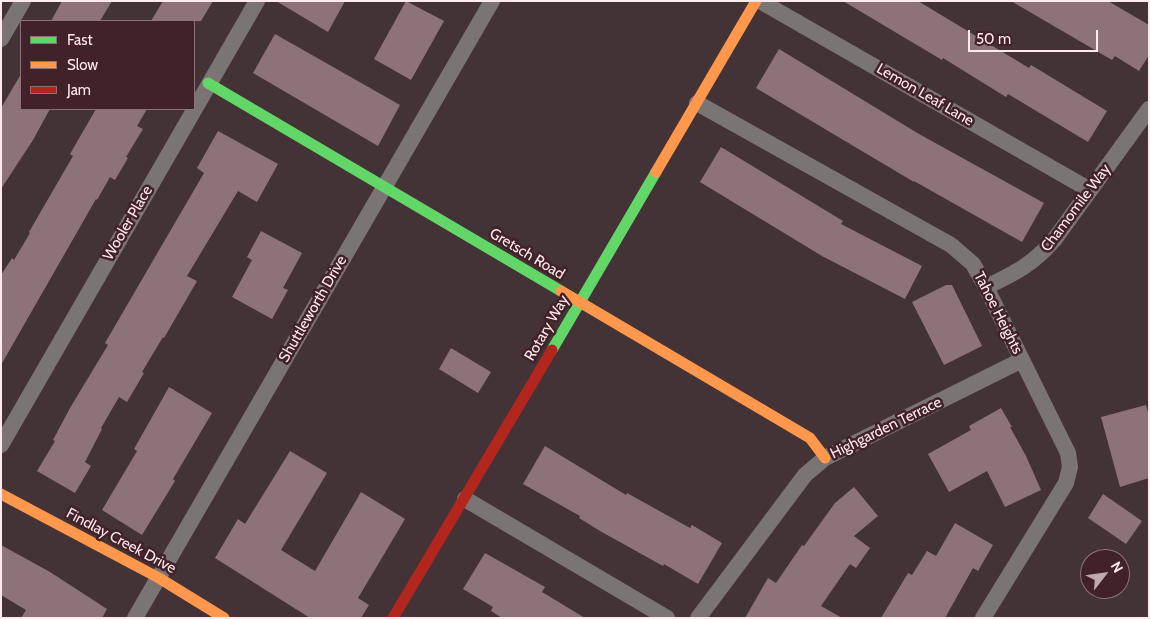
<!DOCTYPE html>
<style>
body{margin:0}
#map{position:relative;width:1150px;height:619px;overflow:hidden;background:#443336;font-family:Cabin,sans-serif}
canvas{display:block}
.frame{position:absolute;inset:0;border:2px solid #ffeaed;pointer-events:none}
.legend{position:absolute;left:20px;top:20px;width:175px;height:90px;box-sizing:border-box;background:#402228;border:1px solid #8c7277;margin:0;padding:6px 9px;list-style:none;font-size:15px;color:#ffeaed}
.legend li{display:flex;align-items:center;gap:10px;height:25px}
.legend b{width:25px;border:1px solid #8c7277}
.north{position:absolute;left:1080px;top:549px;width:50px;height:50px;box-sizing:border-box;background:#402228;border:1px solid #8c7277;border-radius:50%;rotate:60deg;font-size:14px;font-weight:700;line-height:20px;text-align:center;color:#ffeaed}
.north::after{content:'';display:block;margin:auto;width:18px;height:22px;background:#beaaad;clip-path:polygon(50% 0,100% 100%,50% 72%,0 100%)}
.scale{position:absolute;left:968px;top:30px;width:130px;height:22px;box-sizing:border-box;border:2px solid #ffeaed;border-top:0;padding-left:6px;font-size:15px;line-height:18px;white-space:nowrap;color:#ffeaed;-webkit-text-stroke:4px #402228;paint-order:stroke}
</style>
<div id="map">
<canvas width="1150" height="619"></canvas>
<div class="frame"></div>
<ul class="legend">
<li><b style="height:6px;background:#63d668"></b>Fast</li>
<li><b style="height:6px;background:#ff974d"></b>Slow</li>
<li><b style="height:6px;background:#b3261e"></b>Jam</li>
</ul>
<div class="north">N</div>
<div class="scale">50 m</div>
</div>
<script>
const ctx = document.querySelector('canvas').getContext('2d');
ctx.lineJoin = 'round';
function paint(path, color) { ctx.fillStyle = color; ctx.fill(path, 'evenodd'); }
function trace(path, color, width, dash) { ctx.strokeStyle = color; ctx.lineWidth = width; ctx.lineCap = dash ? 'butt' : 'round'; ctx.setLineDash(dash || []); ctx.stroke(path); }
function drawText(font, color, halo, rows, align = 'center') {
  ctx.font = font + ' Cabin,sans-serif'; ctx.lineWidth = 5; ctx.setLineDash([]); ctx.textBaseline = 'middle'; ctx.strokeStyle = halo; ctx.fillStyle = color; for (const [text, x, y, turn = 0] of rows) {
    ctx.save(); ctx.translate(x, y); ctx.rotate((+turn || 0) * Math.PI / 180); ctx.textAlign = isNaN(turn) ? turn : align; if (halo) ctx.strokeText(text, 0, 0); ctx.fillText(text, 0, 0); ctx.restore();
  }
}
paint(new Path2D(`
 M62 1H112L100 21H51Z
 M163 1H213L201 21H151Z
 M276 1H345L328 32Z
 M406 1 444 21 411 80 374 59Z
 M843 1H918L1029 68 1031 65 1107 111 1088 142 1008 94 1006 97 943 58 942 60Z
 M1011 1H1108L1149 25V55L1139 71 1115 56 1112 60Z
 M275 34 400 105 378 146 253 73Z
 M779 49 919 134 1044 203 1022 242 914 181V182L756 88Z
 M21 74V109H50L33 140 1 189V108Z
 M96 109H147L137 126 143 129 126 157 128 158 115 180 110 177 97 200 96 199 1 365V275L12 258 14 260 30 233 29 232 73 156 70 154Z
 M218 131 278 164 257 202 238 191 187 276 197 281 164 338 163 337 142 372 144 373 127 402 119 397 101 428 102 429 85 462 91 466 75 493 37 471 55 441 53 440 70 408 108 345 105 343 204 173 197 168Z
 M721 147 843 221 841 224 922 266 905 299 822 256 700 182Z
 M261 231 302 253 283 288 288 290 272 319 232 297 252 260 247 257Z
 M946 285H952L982 346 944 365 912 302Z
 M451 348 491 372 478 393 439 369Z
 M169 387 212 413 173 479 175 481 142 535 102 510 137 451 134 449Z
 M1146 405 1149 416V478L1120 487 1101 417Z
 M1001 408 1012 427H1010L1026 456 1041 490 1005 507 987 471 949 492 928 454 971 430 969 426Z
 M545 446 626 495 627 493 690 528 692 525 722 543 698 584 664 564 663 566 600 531 579 518 580 516 523 484Z
 M290 451 327 473 281 550 315 571 361 492 405 519 358 598 369 605 361 618H310L215 558 238 519 245 524Z
 M854 487 878 516 854 536 870 548 856 568 850 564 821 606 842 618H745L768 578 776 583 802 545 804 546 835 503Z
 M1103 494 1142 521 1126 544 1088 518Z
 M955 523 993 545 978 571 973 568 945 618H881L908 573 912 575 927 551 936 556Z
 M1 545 50 572 107 609 102 618H21L26 610 1 595Z
 M485 553 545 587 542 592 585 618H502L491 611 493 607 463 589Z`), '#8d7379');
trace(new Path2D(`
 M760 1 1090 190
 M1 39 23 1
 M697 103 951 245 973 264 986 287 1068 453 1070 467 1066 483 983 618
 M986 287C1015 273 1032 265 1054 240L1149 109
 M1 445 257 1
 M465 499 667 618
 M135 618 492 1
 M698 618 805 475 825 458 1022 360`), '#7b7475', 16);
trace(new Path2D(`
 M208 83 561 291
 M552 350 656 172`), '#63d668', 11);
trace(new Path2D(`
 M656 172 756 1
 M561 291 810 438 825 458
 M1 494 159 578 224 618`), '#ff974d', 11);
trace(new Path2D(`
 M393 618 552 350`), '#b3261e', 11);
drawText('15px', '#ffeaed', '#402228', [
 ["Lemon Leaf Lane",925,95,30],
 ["Chamomile Way",1076,208,-53],
 ["Wooler Place",128,223,-60],
 ["Gretsch Road",527,254,31],
 ["Shuttleworth Drive",313,309,-60],
 ["Tahoe Heights",998,313,63],
 ["Rotary Way",547,328,-60],
 ["Highgarden Terrace",886,428,-26],
 ["Findlay Creek Drive",121,541,28]
]);
</script>
